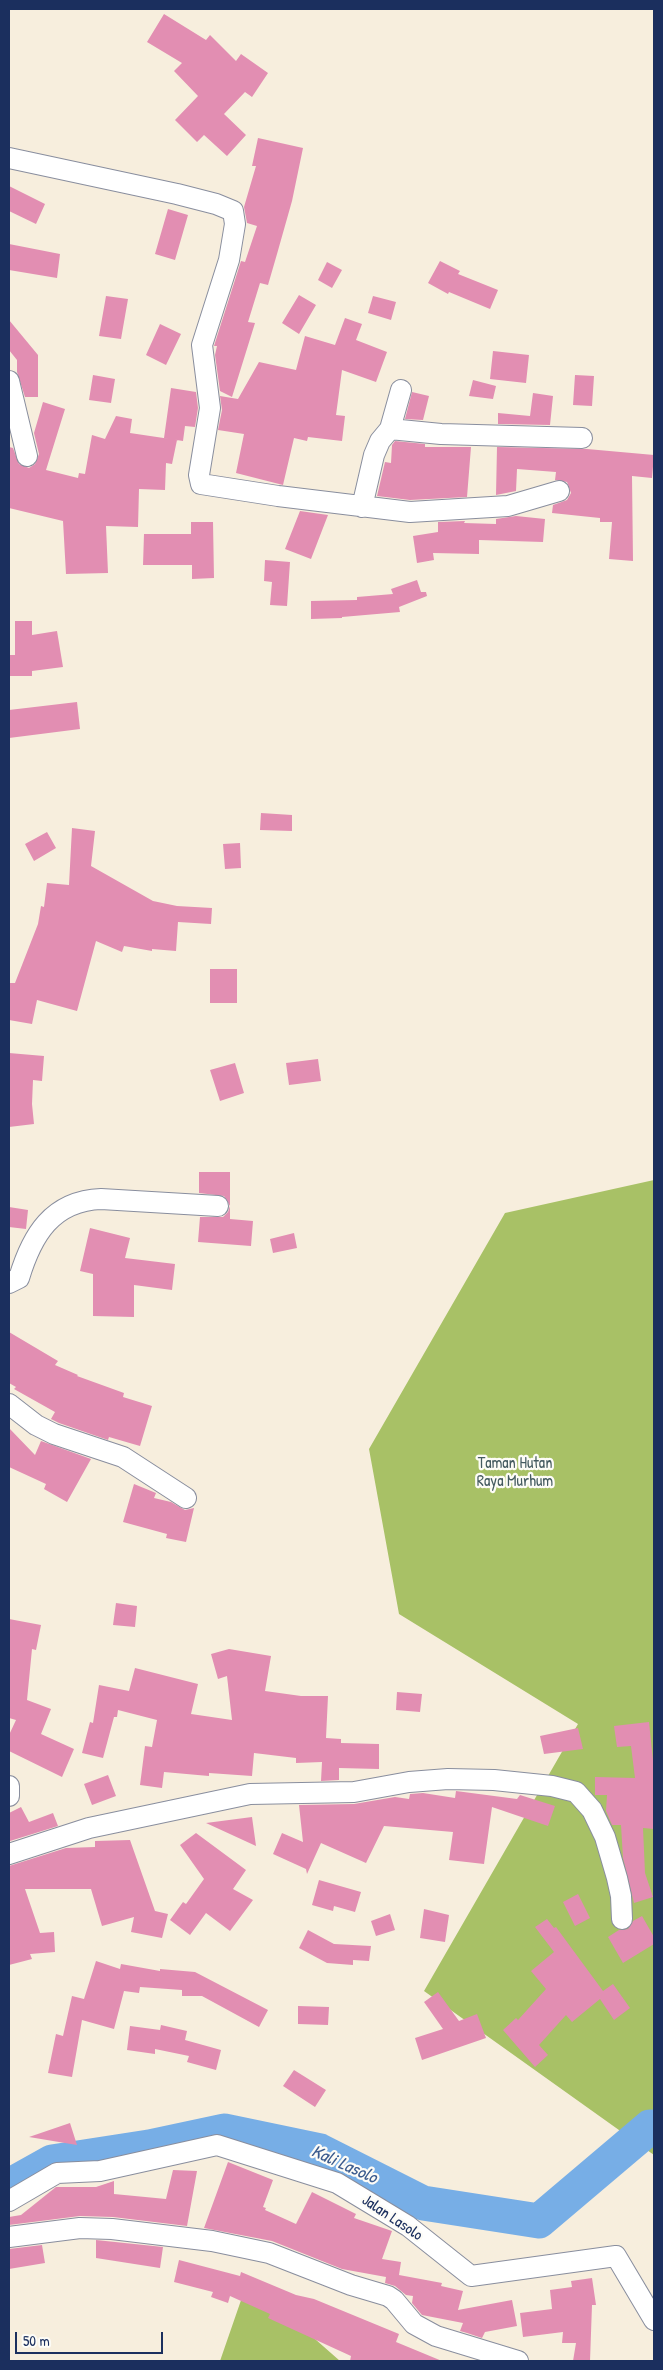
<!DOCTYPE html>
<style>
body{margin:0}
#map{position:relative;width:663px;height:2370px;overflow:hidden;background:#f7eedd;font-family:"Patrick Hand",sans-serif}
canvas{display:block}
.frame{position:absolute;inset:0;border:10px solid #1b2f5e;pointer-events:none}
.scale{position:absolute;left:15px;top:2332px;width:148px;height:22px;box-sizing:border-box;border:2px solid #1b2f5e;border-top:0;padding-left:6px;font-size:15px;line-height:18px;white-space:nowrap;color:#1b2f5e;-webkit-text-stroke:4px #fdfcf7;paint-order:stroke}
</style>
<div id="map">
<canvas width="663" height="2370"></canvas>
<div class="frame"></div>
<div class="scale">50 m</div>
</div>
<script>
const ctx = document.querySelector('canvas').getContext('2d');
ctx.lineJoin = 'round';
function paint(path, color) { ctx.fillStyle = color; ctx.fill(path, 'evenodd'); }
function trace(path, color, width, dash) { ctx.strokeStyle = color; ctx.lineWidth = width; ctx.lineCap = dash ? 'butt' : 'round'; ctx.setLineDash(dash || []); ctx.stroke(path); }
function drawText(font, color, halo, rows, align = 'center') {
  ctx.font = font + ' "Patrick Hand",sans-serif'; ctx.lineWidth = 4.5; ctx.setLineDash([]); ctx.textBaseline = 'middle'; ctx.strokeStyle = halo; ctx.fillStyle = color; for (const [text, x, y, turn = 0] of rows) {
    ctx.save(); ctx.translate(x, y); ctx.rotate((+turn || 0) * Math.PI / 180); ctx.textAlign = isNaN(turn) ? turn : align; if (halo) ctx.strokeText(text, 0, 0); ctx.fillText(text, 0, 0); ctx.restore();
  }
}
paint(new Path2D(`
 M654 1180V2155L424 1991 578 1724 399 1614 369 1449 505 1213Z
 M248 2280 340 2361H220Z`), '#a8c166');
trace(new Path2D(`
 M9 2186 52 2162 149 2147 224 2131 320 2151 423 2203 539 2221 650 2127`), '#77aee6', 35);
paint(new Path2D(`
 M164 14 206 40 210 35 236 61 241 54 268 73 252 97 245 92 224 114 246 135 227 156 204 135 197 142 175 120 198 96 174 71 182 63 147 42Z
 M258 138 303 148 292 201 277 254 268 285 260 283 248 322 255 323 232 397 220 391 215 355 217 346H214L241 261 245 262 257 226 247 223 244 207 256 166H252Z
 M9 186 45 204 36 224 9 211Z
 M168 209 188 215 175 260 155 254Z
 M9 244 60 254 57 278 9 270Z
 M440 261 460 271 458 274 498 290 490 309 449 292 448 294 428 283Z
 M327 262 342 270 332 288 318 280Z
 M299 295 316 305 299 334 282 323Z
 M106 296 128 299 121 339 99 336Z
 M373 296 396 302 391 320 368 313Z
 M345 318 362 324 356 340 387 352 376 382 342 370 336 415 345 416 342 441 308 437 307 441 294 438 283 485 236 473 244 434 218 430 222 410 220 396 238 399 259 362 296 370 305 336 335 345Z
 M9 320 38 355V397H25L17 372V360L9 350Z
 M160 324 181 334 166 365 146 355Z
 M493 351 529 355 526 383 490 379Z
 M93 375 115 379 111 403 89 400Z
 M575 375 594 376 592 406 573 405Z
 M473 380 496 386 493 399 469 396Z
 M171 388 196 392 198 408 195 427 185 426 183 441 164 438Z
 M412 392 429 396 423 420 405 419Z
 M533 393 553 396 550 425 498 424V413L530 416Z
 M43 402 65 409 46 470 78 478 79 473 85 474 92 435 105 439 116 416 132 419 130 433 177 440 172 464 166 463 165 490 139 489 138 527 106 526 108 573 66 574 63 521 9 508V447L13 448 19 464 29 468 35 464 39 454 34 433Z
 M395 441 425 444V447H471L467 497 410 500 377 496 385 462 391 463 392 445Z
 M497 447 587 449 654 455 652 478 632 476 633 561 609 559 612 522H600V518L552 513 553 505 567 500 571 493 567 482 555 480 556 472 517 469 516 491 496 495Z
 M300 511 328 515 311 559 285 549Z
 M516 516 545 519 543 542 479 540V554L433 553 434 560 417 563 413 536 438 532V522L465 521 464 523 496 524V519Z
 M191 522H213L214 578 192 579V565H143L144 534H191Z
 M265 560 290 562 287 606 270 605 272 582 264 581Z
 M417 580 421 592H426L427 596 399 607 400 612 342 617V618L311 619V601L357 600V597L393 594 391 589Z
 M15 621H32V635L57 631 63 667 32 671V676H9V655H15Z
 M77 702 80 729 9 738V710Z
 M261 813 292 815V831L260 830Z
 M72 828 95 831 91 866 153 901 177 906 212 908 211 924 178 922 176 951 152 949V951L124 946 122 952 96 941 77 1011 37 1000 32 1024 9 1020 10 983H15L38 924 41 906 44 907 47 883 69 885Z
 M47 832 56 848 34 861 25 844Z
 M240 843 241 868 225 869 223 844Z
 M210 969H237V1003H210Z
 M9 1053 44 1056 42 1081 33 1080 32 1104 34 1124 9 1127Z
 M318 1059 321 1081 289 1085 286 1063Z
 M235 1063 244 1093 220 1101 210 1070Z
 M199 1172H230V1219L253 1221 251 1246 198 1242 200 1217H223L228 1212 230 1206 224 1196 199 1193Z
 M9 1207 28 1210 26 1229 9 1227Z
 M90 1228 130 1238 125 1258 175 1264 172 1290 134 1285V1317L93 1316V1274L80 1271Z
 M294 1233 297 1248 273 1253 270 1239Z
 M9 1332 58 1361 55 1365 78 1375 77 1376 124 1393 123 1397 152 1406 140 1446 109 1437 108 1440 59 1423 51 1419 55 1412 14 1389 16 1387 9 1383Z
 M9 1428 35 1455 41 1441 91 1459 67 1502 44 1489 46 1484 9 1467Z
 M134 1484 156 1493 154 1498 171 1502 185 1510 194 1508 186 1542 166 1538 167 1534 123 1522Z
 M116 1603 137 1606 135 1627 113 1625Z
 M9 1619 41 1625 36 1650 32 1649 27 1700 51 1709 41 1734 74 1749 62 1777 9 1751V1735L16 1720 9 1718Z
 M229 1649 271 1656 265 1691 301 1696H328L326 1738 341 1739V1743L379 1744V1769L339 1768V1780L321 1781 322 1762 296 1763V1758L254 1753 252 1776 209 1773V1776L164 1772 162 1788 140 1785 145 1746 152 1747 157 1720 118 1710 117 1717H114L103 1758 82 1753 90 1722 93 1723 99 1685 129 1691 135 1668 198 1684 191 1714 232 1720 227 1676 218 1679 211 1654Z
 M397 1692 422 1694 420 1712 396 1710Z
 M649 1722 654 1770V1829L643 1828 645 1873 653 1897 634 1903 623 1858 621 1825H612L606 1811 607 1795H595V1777L635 1778 631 1746 617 1747 614 1726Z
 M578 1728 583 1749 544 1754 540 1736Z
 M108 1775 116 1796 92 1805 84 1784Z
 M456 1791 517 1799 520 1795 555 1806 548 1826 492 1807 484 1864 449 1860 453 1832 384 1826 366 1863 321 1843 307 1874 306 1869 273 1854 282 1833 303 1842 299 1805 354 1804 395 1797 409 1799 410 1794 423 1793 455 1798Z
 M21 1807 29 1822 53 1813 58 1826 10 1841 9 1813Z
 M252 1817 256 1846 206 1823Z
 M196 1833 246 1870 233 1889 253 1900 230 1931 206 1913 190 1935 170 1920 183 1902 186 1904 204 1879 180 1845Z
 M130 1840 155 1911 168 1914 162 1938 131 1932 134 1917 102 1926 91 1889H25L40 1933 54 1932 55 1952 30 1954 32 1959 9 1965V1866L66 1848 95 1847V1841Z
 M319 1880 361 1892 355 1912 334 1906 333 1911 312 1905Z
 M578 1894 590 1918 575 1926 563 1902Z
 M424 1909 449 1915 445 1942 420 1938Z
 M390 1914 395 1930 376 1936 371 1921Z
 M642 1916 654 1937V1944L623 1963 608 1937 619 1930 628 1929 633 1921Z
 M547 1919 554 1928 556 1927 603 1991 613 1984 630 2008 614 2020 600 1999 572 2022 566 2015 539 2045 548 2055 535 2067 503 2030 516 2018 518 2020 546 1989 531 1971 554 1952 535 1927Z
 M308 1930 334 1944 371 1946 369 1961 353 1960V1965L327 1963 299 1948Z
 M96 1961 120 1969 121 1964 160 1971V1969L195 1972 268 2010 259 2027 202 1996H182V1990L140 1987 139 1993 124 1991 114 2029 82 2020 72 2077 48 2073 56 2034 63 2036 72 1996 84 1999Z
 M438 1992 459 2021 477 2014 486 2038 422 2060 415 2038 443 2029 424 2002Z
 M298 2006 329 2007 328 2025 298 2024Z
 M161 2025 187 2031 185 2040 221 2050 216 2070 187 2062 189 2056 155 2049V2054L127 2050 130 2026 160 2030Z
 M294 2070 326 2090 315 2107 283 2086Z
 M70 2123 77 2145 29 2137Z
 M228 2162 273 2180 263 2207 266 2208 265 2210 296 2224 312 2192 356 2214 354 2218 392 2231 382 2259 401 2262 399 2275 442 2283 441 2286 463 2291 458 2310 512 2300 517 2326 485 2332 482 2338 467 2333 460 2331 463 2323 422 2315 412 2303 413 2296 406 2295 395 2286 385 2283 386 2277 342 2269 272 2241 204 2228Z
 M173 2170 197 2171 187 2226 113 2217 80 2216 9 2225V2217L21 2215 56 2187H96L114 2181V2194L166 2199Z
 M96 2240 163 2247 160 2268 96 2258Z
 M42 2245 45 2263 9 2269V2249Z
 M179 2260 240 2276 241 2272 296 2295 314 2299 399 2334 396 2342 442 2361H350L351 2356 268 2318 270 2314 230 2296 228 2303 211 2297 213 2292 174 2282Z
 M592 2278 596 2305H592L590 2361H573L576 2343H562L563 2332 523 2337 520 2313 552 2309 550 2290 572 2287 571 2281Z`), '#e28eb2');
const street = new Path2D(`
 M9 158 177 194 216 204 233 211 235 224 229 260 202 345 210 408 199 475 201 484 278 496 410 512 508 506 559 491
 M9 381 27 456
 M390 429 441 434 582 438
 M362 507 374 455 380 441 390 429 401 390
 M9 1283 19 1278C32 1235 52 1201 101 1199L218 1206
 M9 1404 36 1425 54 1434 123 1457 186 1498
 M9 1786V1796
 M9 1854 89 1828 250 1794 354 1792 409 1782 448 1779 494 1780 552 1786 576 1792 592 1810 605 1837 617 1878 621 1896 622 1919
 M9 2201 57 2173 100 2171 217 2145 337 2183 408 2226 471 2276 616 2256 654 2320
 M9 2237 80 2228 112 2229 212 2241 269 2253 351 2285 388 2296 394 2300 414 2324 436 2336 518 2361`);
trace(street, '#898e9e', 22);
trace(street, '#fff', 20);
drawText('16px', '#455b60', '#fdfcf7', [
 ["Taman Hutan",515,1464],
 ["Raya Murhum",515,1482]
]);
drawText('16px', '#1b2f5e', '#fdfcf7', [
 ["Jalan Lasolo",392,2218,34]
]);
drawText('italic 18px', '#3b5b8e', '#fdfcf7', [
 ["Kali Lasolo",344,2165,24]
]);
</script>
